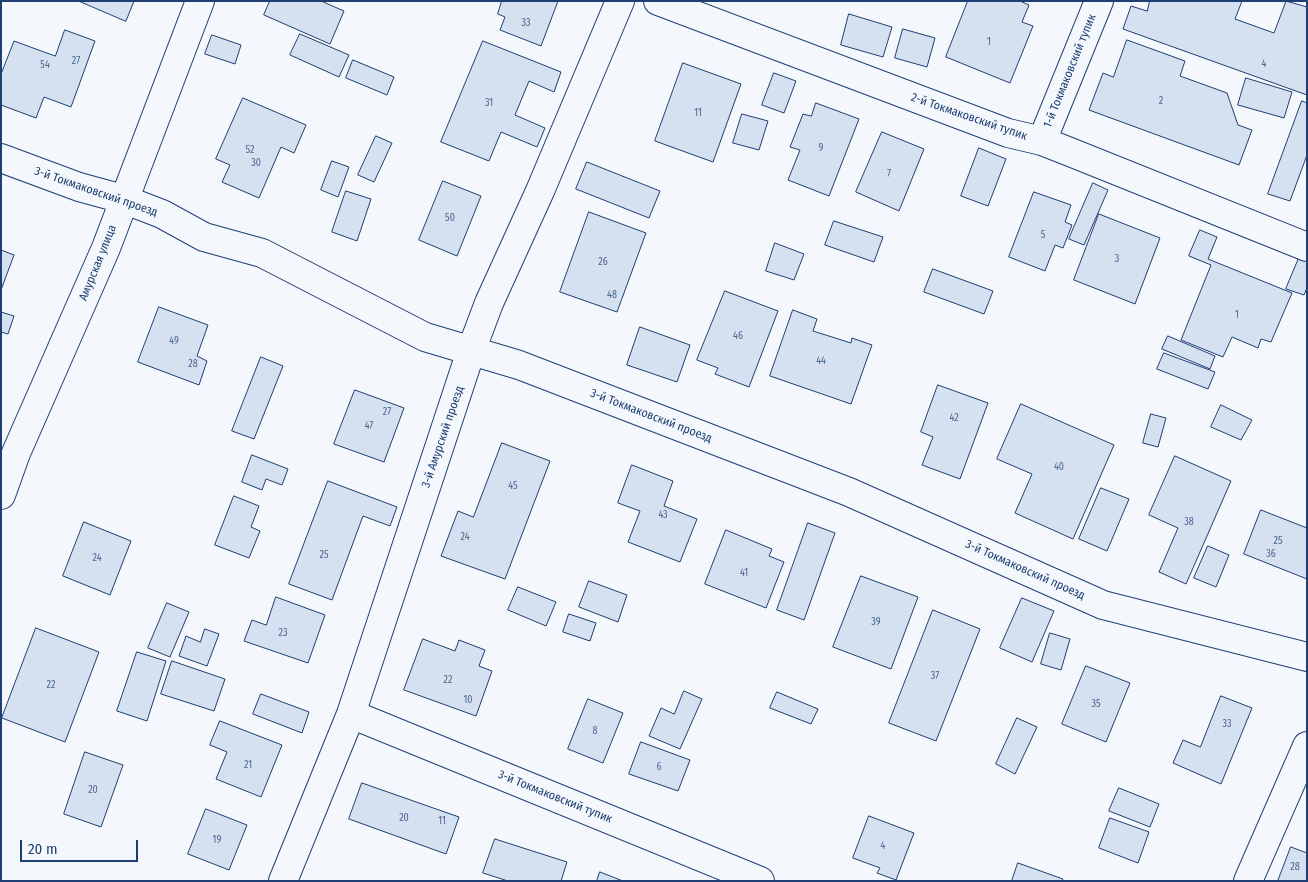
<!DOCTYPE html>
<meta charset="utf-8">
<style>
body{margin:0}
#map{position:relative;width:1308px;height:882px;overflow:hidden;background:#f4f7fb;font-family:"Fira Sans Condensed",sans-serif}
canvas{display:block}
.frame{position:absolute;inset:0;border:2px solid #1d3f73;pointer-events:none}
.scale{position:absolute;left:20px;top:840px;width:118px;height:22px;box-sizing:border-box;border:2px solid #1d3f73;border-top:0;padding-left:6px;font-size:15px;line-height:18px;white-space:nowrap;color:#1d3f73;-webkit-text-stroke:4px #f4f7fb;paint-order:stroke}
</style>
<div id="map">
<canvas width="1308" height="882"></canvas>
<div class="frame"></div>
<div class="scale">20 m</div>
</div>
<script>
const ctx = document.querySelector('canvas').getContext('2d');
ctx.lineJoin = 'round';
function paint(path, color) { ctx.fillStyle = color; ctx.fill(path, 'evenodd'); }
function trace(path, color, width, dash) { ctx.strokeStyle = color; ctx.lineWidth = width; ctx.lineCap = dash ? 'butt' : 'round'; ctx.setLineDash(dash || []); ctx.stroke(path); }
function drawText(font, color, halo, rows, align = 'center') {
  ctx.font = font + ' "Fira Sans Condensed",sans-serif'; ctx.lineWidth = 4; ctx.setLineDash([]); ctx.textBaseline = 'middle'; ctx.strokeStyle = halo; ctx.fillStyle = color; for (const [text, x, y, turn = 0] of rows) {
    ctx.save(); ctx.translate(x, y); ctx.rotate((+turn || 0) * Math.PI / 180); ctx.textAlign = isNaN(turn) ? turn : align; if (halo) ctx.strokeText(text, 0, 0); ctx.fillText(text, 0, 0); ctx.restore();
  }
}
const building = new Path2D(`
 M79 1H134L126 21Z
 M270 1H321L344 11 330 44 264 15Z
 M502 1H558L541 46 500 30 505 17 498 14Z
 M968 1H1020L1029 5 1022 22 1033 26 1010 83 946 57Z
 M1150 1H1242L1235 19 1274 33 1286 1 1307 7V95L1123 29 1131 6 1147 11Z
 M849 14 892 27 883 57 841 45Z
 M903 29 935 38 927 67 895 58Z
 M65 30 95 41 71 107 44 97 36 118 1 105V74L14 41 55 56Z
 M300 34 349 55 339 77 290 55Z
 M212 35 241 45 235 64 205 54Z
 M1127 40 1185 61 1180 76 1227 93 1238 125 1252 130 1239 165 1089 110 1103 73 1113 77Z
 M483 41 561 72 554 92 529 81 515 115 545 128 537 147 501 132 489 161 441 142Z
 M353 60 394 77 387 95 346 78Z
 M683 63 741 84 713 162 655 141Z
 M774 73 796 81 784 113 762 105Z
 M1246 78 1292 92 1284 118 1238 105Z
 M243 98 306 125 294 153 281 147 259 198 222 182 230 165 216 159Z
 M1302 101 1307 103V155L1290 201 1268 194Z
 M816 103 859 119 829 196 788 180 800 150 790 147 803 114 811 116Z
 M742 114 768 121 759 150 733 143Z
 M882 132 924 149 899 211 856 192Z
 M376 136 392 143 374 182 358 175Z
 M979 148 1006 159 988 206 961 196Z
 M332 161 349 167 338 197 321 190Z
 M587 162 660 191 649 218 576 189Z
 M443 181 481 196 457 256 419 240Z
 M1093 183 1108 190 1084 245 1069 239Z
 M346 191 371 199 357 241 332 232Z
 M1034 192 1071 205 1065 222 1072 225 1063 248 1055 245 1045 271 1009 257Z
 M589 212 646 233 617 312 560 292Z
 M1099 214 1160 238 1135 304 1074 280Z
 M834 221 883 237 874 262 825 245Z
 M1200 230 1217 237 1208 259 1292 293 1271 342 1261 339 1258 348 1232 337 1223 357 1181 340 1211 265 1189 256Z
 M775 243 804 254 794 280 766 271Z
 M1 250 14 255 1 290Z
 M1299 258 1307 261V288L1304 295 1286 289Z
 M933 269 993 291 984 314 924 292Z
 M725 291 778 311 749 387 715 374 718 368 697 360Z
 M159 307 208 325 197 356 207 361 199 385 138 362Z
 M793 310 817 319 813 331 851 343 852 338 872 345 851 404 770 376Z
 M1 312 14 316 8 334 1 332Z
 M640 327 690 345 677 382 627 365Z
 M1168 336 1215 356 1210 369 1162 349Z
 M1164 353 1215 372 1208 389 1157 369Z
 M261 357 283 366 254 439 232 431Z
 M938 385 988 403 960 479 922 465 933 437 921 432Z
 M355 390 404 408 384 462 334 444Z
 M1021 404 1114 445 1073 539 1015 513 1032 474 997 459Z
 M1221 405 1252 420 1241 440 1211 427Z
 M1151 414 1166 418 1158 447 1143 443Z
 M502 443 550 461 505 579 441 556 458 511 473 517Z
 M252 455 288 469 282 485 266 479 262 490 242 482Z
 M1175 456 1231 481 1186 584 1159 572 1178 528 1149 515Z
 M632 465 673 481 664 506 697 519 680 562 628 542 640 511 618 503Z
 M328 481 397 507 390 526 363 516 332 600 289 584Z
 M1101 488 1129 499 1107 551 1079 539Z
 M234 496 259 506 251 527 260 531 249 558 215 545Z
 M1261 510 1307 528V579L1244 554Z
 M84 522 131 541 110 595 63 576Z
 M808 523 835 533 804 620 777 610Z
 M726 530 772 549 769 556 784 562 766 608 705 584Z
 M1208 546 1229 555 1216 587 1194 578Z
 M861 576 918 597 891 669 833 647Z
 M589 581 627 595 618 622 579 607Z
 M518 587 556 602 546 626 508 610Z
 M276 597 325 615 308 663 244 641 252 620 266 625Z
 M1022 598 1054 611 1032 662 1000 648Z
 M167 603 189 612 170 657 148 648Z
 M933 610 980 629 936 741 889 723Z
 M569 614 596 623 590 641 563 632Z
 M36 628 99 652 65 742 2 718Z
 M205 629 219 634 207 666 179 656 186 636 200 642Z
 M1050 633 1070 639 1061 670 1041 664Z
 M423 639 455 651 459 640 485 650 479 666 492 671 476 716 404 690Z
 M137 652 166 661 147 721 117 711Z
 M172 661 225 679 214 711 161 694Z
 M1086 666 1130 683 1106 742 1062 724Z
 M684 691 702 699 680 749 649 736 661 708 674 714Z
 M777 692 818 709 811 724 770 708Z
 M261 694 309 712 302 733 253 714Z
 M1221 696 1252 708 1221 784 1173 763 1183 740 1200 747Z
 M588 699 623 713 603 763 568 749Z
 M1017 718 1037 727 1015 774 996 764Z
 M220 721 282 745 261 797 216 779 227 752 210 745Z
 M641 742 690 760 678 791 629 774Z
 M85 752 123 765 101 827 64 814Z
 M362 783 459 817 446 854 349 819Z
 M1119 788 1159 804 1150 827 1109 811Z
 M206 809 247 825 229 870 188 854Z
 M869 816 914 833 896 880 877 873 880 868 853 858Z
 M1110 818 1149 832 1138 863 1099 848Z
 M495 839 567 862 561 881H508L483 873Z
 M1291 847 1307 853V881H1278Z
 M1018 863 1063 879 1062 881H1012Z
 M600 872 623 881H597Z`);
paint(building, '#d5e0f0');
trace(building, '#1d3f73', 1);
const street = new Path2D(`
 M658 1 1008 133 1042 141 1070 152 1307 247
 M1042 141 1099 1
 M1 158 79 187 123 199 162 214 204 237 262 253 425 337 519 365 849 492 1103 605 1307 657
 M1 495 16 453 106 248 200 1
 M351 714 760 881
 M283 881 351 714 471 351 489 303 540 191 620 1
 M1248 881 1307 746`);
trace(street, '#1d3f73', 30);
trace(street, '#f4f7fb', 28);
drawText('10px', '#4b6792', null, [
 ["33",526,23],
 ["1",989,42],
 ["27",76,61],
 ["4",1264,64],
 ["54",45,65],
 ["2",1161,101],
 ["31",489,103],
 ["11",698,113],
 ["9",821,148],
 ["52",250,150],
 ["30",256,163],
 ["7",889,174],
 ["50",450,218],
 ["5",1043,235],
 ["3",1117,259],
 ["26",603,262],
 ["48",612,295],
 ["1",1237,315],
 ["46",738,336],
 ["49",174,341],
 ["44",821,361],
 ["28",193,364],
 ["27",387,412],
 ["42",954,418],
 ["47",369,426],
 ["40",1059,467],
 ["45",513,486],
 ["43",663,515],
 ["38",1189,522],
 ["24",465,537],
 ["25",1278,541],
 ["36",1271,554],
 ["25",324,555],
 ["24",97,558],
 ["41",744,573],
 ["39",876,622],
 ["23",283,633],
 ["37",935,676],
 ["22",448,680],
 ["22",51,685],
 ["10",468,700],
 ["35",1096,704],
 ["33",1227,724],
 ["8",595,731],
 ["21",248,765],
 ["6",659,767],
 ["20",93,790],
 ["20",404,818],
 ["11",442,821],
 ["19",217,840],
 ["4",883,846],
 ["28",1295,867]
]);
drawText('12px', '#1d3f73', '#f4f7fb', [
 ["1-й Токмаковский тупик",1070,71,-68],
 ["2-й Токмаковский тупик",969,117,19],
 ["3-й Токмаковский проезд",96,192,19],
 ["Амурская улица",98,263,-68],
 ["3-й Токмаковский проезд",651,416,21],
 ["3-й Амурский проезд",443,437,-71],
 ["3-й Токмаковский проезд",1025,570,24],
 ["3-й Токмаковский тупик",555,797,22]
]);
</script>
